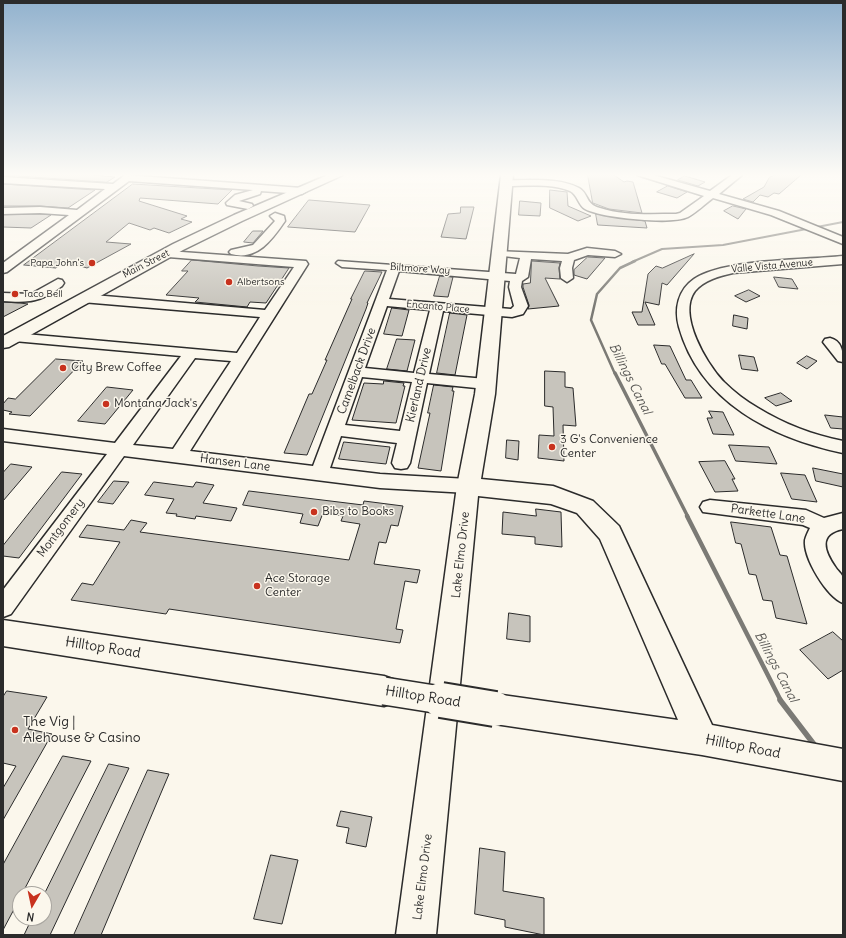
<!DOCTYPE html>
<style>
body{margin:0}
#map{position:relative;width:846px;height:938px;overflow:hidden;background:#fbf7ec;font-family:Delius,sans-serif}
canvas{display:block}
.frame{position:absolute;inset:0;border:4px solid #2b2b2b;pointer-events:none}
.north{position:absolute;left:12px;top:886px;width:40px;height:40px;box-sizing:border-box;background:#fbf7ec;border:1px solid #a8a59f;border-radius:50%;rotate:189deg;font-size:11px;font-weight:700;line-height:16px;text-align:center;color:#2b2b2b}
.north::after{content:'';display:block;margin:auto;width:14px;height:18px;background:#c8321e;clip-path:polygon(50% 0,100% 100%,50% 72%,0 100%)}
</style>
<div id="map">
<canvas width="846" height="938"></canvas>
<div class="frame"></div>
<div class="north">N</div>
</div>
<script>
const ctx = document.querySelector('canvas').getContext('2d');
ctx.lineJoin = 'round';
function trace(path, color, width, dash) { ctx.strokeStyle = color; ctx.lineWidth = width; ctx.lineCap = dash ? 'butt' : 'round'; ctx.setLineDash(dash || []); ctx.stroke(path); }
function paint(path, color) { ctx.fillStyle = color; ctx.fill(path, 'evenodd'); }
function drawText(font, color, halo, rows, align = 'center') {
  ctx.font = font + ' Delius,sans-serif'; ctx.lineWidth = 3; ctx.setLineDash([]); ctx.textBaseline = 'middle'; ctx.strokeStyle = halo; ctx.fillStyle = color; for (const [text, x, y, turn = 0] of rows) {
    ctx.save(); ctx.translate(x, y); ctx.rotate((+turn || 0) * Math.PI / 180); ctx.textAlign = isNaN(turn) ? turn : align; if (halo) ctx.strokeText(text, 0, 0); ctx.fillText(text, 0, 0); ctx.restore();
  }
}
trace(new Path2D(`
 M632 262 662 249 723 245 843 222`), '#7b7a75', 2);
trace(new Path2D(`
 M615 374 591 320 597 294 620 268 635 261`), '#7b7a75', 2.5);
trace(new Path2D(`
 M615 373 688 517`), '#7b7a75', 3.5);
trace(new Path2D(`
 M687 516 781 701`), '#7b7a75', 4.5);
trace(new Path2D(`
 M780 700 816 747`), '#7b7a75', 5.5);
const building = new Path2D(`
 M3 175H92L115 177 107 182Z
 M588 175H614L624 182 627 181 633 182 642 213 609 209 593 203Z
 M775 175H801L779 194 774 193 768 197 760 195 753 202 743 199 764 187 769 178Z
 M685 176 705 182 698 186 678 180Z
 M3 184 95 190 68 208 40 206H3Z
 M133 184 232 190 218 204 140 198 139 201 187 216 181 219 192 222 169 233 154 228 150 230 129 223 106 242 131 244 87 268 64 261 56 268 24 265Z
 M668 186 687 192 677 198 657 192Z
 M550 190 567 192 568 206 591 216 578 221 550 208Z
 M309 200 370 205 355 232 288 227Z
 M520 201 541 203 540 216 519 215Z
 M733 206 746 209 738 219 724 211Z
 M461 207H474L466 239 441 237 448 214 460 213Z
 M40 214 51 215 31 228 3 227V215Z
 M596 214 645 221 647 228 598 225Z
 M253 231H263L253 243 244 242Z
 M694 254 667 285 662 283 659 305 645 302 655 325H638L632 312H642L648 274 656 266 662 268Z
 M588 257 605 258 587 279 574 275V270Z
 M192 260 258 266 289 268 266 303 250 302 247 307 195 302 199 298 166 295 188 271H182Z
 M532 261 560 263 559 268 560 279 545 278 559 306 528 309 529 305 523 287V284L530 283Z
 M365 271 382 272 367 303H368L366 309 307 455 284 453 309 394H312L327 360H325L352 299H351Z
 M440 276 453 277 448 297 434 296Z
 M774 277 792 279 798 289 779 287Z
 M749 290 760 296 746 302 735 296Z
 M3 302 20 303 28 304 3 317Z
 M392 308 409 310 402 336 384 334Z
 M450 313 467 315 455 375 437 373Z
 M734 315 748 318 747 329 733 326Z
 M397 339 415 340 407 371 387 369Z
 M654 345 670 346 686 380H691L702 398H685L665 364H662Z
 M739 355 754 357 758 371 742 369Z
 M807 356 817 361 807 369 797 363Z
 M56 359 83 361 30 416 9 414 12 412 3 410V404L8 398 15 399Z
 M545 371 565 372V387L573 388 576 426 563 425 564 461 538 458 539 435 554 436 553 407 545 406Z
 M384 381 404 383 403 386H405L396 423 352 420 364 383 383 384Z
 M434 385 453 387 452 391H454L441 471 418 468 430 413H428Z
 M107 387 133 390 105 424 78 421Z
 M781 393 792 401 776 406 765 398Z
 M709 411 723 412 734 435 713 434 707 418H712Z
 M825 415 843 417V429L831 428Z
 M507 440 519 441 518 460 506 458Z
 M344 442 390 447 386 464 339 459Z
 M729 445 769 447 777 464 736 461Z
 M725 461 735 479H732L738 491 715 492 699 462Z
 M11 464 32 467 3 501V473Z
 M813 468 843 474V487L816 481Z
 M62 472 82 474 19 558 3 556V546Z
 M781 473 805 475 817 502 792 499Z
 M114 481 129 482 113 504 98 502Z
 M154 482 193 487 196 482 214 485 203 503 237 508 231 521 196 516 195 519 176 516 177 514 166 513 174 499 145 495Z
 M249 491 363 505 364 501 403 506 398 526 391 525 386 543 379 542 374 564 420 570 417 583 405 581 396 629 403 630 400 643 169 609 166 614 71 600 82 583 93 585 120 542 79 537 87 525 124 530 131 520 147 523 140 532 349 560 360 524 341 521 343 516 323 513 318 526 300 523 303 514 243 505Z
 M536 509 561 512 562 547 535 544V537L502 534 503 512 536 516Z
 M731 522 771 527 780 555 787 556 807 624 776 618 772 601 763 600 756 575 749 574 741 544 736 543Z
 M509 613 530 616V642L507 639Z
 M833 632 843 641V670L828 679 800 650Z
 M7 691 47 697 28 729 52 734 3 820V788L16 766 3 763V697Z
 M63 756 91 761 22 894H20V898L3 930V865Z
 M109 764 129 768 50 935H24L32 918H44V895Z
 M148 770 169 774 101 935H74Z
 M341 811 372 817 366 847 346 843 349 828 337 826Z
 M480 848 505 852 503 891 544 898V935L505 927V920L475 914Z
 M271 855 298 860 282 924 254 919Z`);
paint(building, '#c7c4bc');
trace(building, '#2b2b2b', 1);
const minor = new Path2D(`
 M125 175 302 188 307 191 302 194 261 191 260 194 239 201 252 204 253 206 248 209 227 205 226 203 235 195 253 190 129 181 7 272 3 273V263L69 215 40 213 3 214V208L40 207 77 210 105 189 3 183V177L113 184Z
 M637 175H653L710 191 732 175H742L719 194 779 211 843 237V244L771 215 713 198C705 204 697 212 688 217 672 225 601 218 585 209 578 205 578 195 570 191 551 183 526 186 506 186L501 183 506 180C528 181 558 177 579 188 589 194 585 204 600 208 624 216 651 214 676 214L680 213 704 196Z
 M275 213 284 216 285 221C272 240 257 261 231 254L229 252 231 250 253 245 275 221 270 216Z
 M587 248 615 251 621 254 615 257 588 255 574 260 572 268 573 278 567 282 561 278 560 268 562 261 531 259 528 277 522 281 521 287 528 306 523 314 512 317 443 311 429 374 486 379 491 381 494 384 491 387 486 389 427 383 410 463 407 468 401 469 395 468 392 463 397 443 341 436 330 468 380 474 468 479 475 481 477 486 475 491 468 493 380 488 124 456 11 614 3 617V590L107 454 3 441V429L115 443 181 356 14 341 9 340 7 337 9 334 14 333 237 353 260 317 82 302 76 298 82 294 265 310 294 267 168 257 162 254 168 251 306 261 308 264 190 451 313 466 387 270 342 267 336 263 338 261 516 274 520 258 495 255 493 253 495 251 568 254ZM399 271 510 281 509 287 514 306 511 309 389 299ZM387 306 430 310 414 373 365 368ZM195 358 231 361 173 449 133 445ZM362 377 412 382 400 431 345 425Z
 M843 256V264L733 273C720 276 704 280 695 291 677 315 707 364 724 382 734 392 746 401 758 408 784 424 813 435 843 441V453C772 438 700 402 679 327 674 309 678 290 694 279 724 259 805 260 843 256Z
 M58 279 62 280 64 283 62 286C41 302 29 303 3 301V293L31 294Z
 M830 338C842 341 843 352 843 362L838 361 823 342 825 339Z
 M710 500 806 510 824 518 843 513V529C818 534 824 551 836 568 838 571 842 574 843 578 845 585 843 595 843 603 827 597 803 558 805 540 806 536 808 532 810 528L803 525 703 512 700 507 703 502Z`);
const major = new Path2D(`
 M328 175H343L242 221 183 250 9 347 3 348V336L173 244 234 215Z
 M501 175H513L495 394 481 479 553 486 593 501 619 526 712 725 843 749V781L702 755 495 724 484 720 480 709 484 698 495 694 678 720 600 539 577 513 551 504 478 496 436 935H396L457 486 475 394Z
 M3 620 384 676 395 680 399 691 395 702 384 706 3 646Z`);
trace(minor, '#2b2b2b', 3);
trace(major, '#2b2b2b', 3);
paint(minor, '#fbf7ec');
paint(major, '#fbf7ec');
const majorBridgeFar1 = new Path2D(`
 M384 691 447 701`);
const majorBridge = new Path2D(`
 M441 700 495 709`);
trace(majorBridgeFar1, '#2b2b2b', 30, []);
trace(majorBridge, '#2b2b2b', 38, []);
trace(majorBridgeFar1, '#fbf7ec', 27);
trace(majorBridge, '#fbf7ec', 34);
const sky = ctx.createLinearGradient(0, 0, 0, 307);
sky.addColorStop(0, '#92b2ce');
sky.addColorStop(0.57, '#fdfbf6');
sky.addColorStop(1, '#fdfbf600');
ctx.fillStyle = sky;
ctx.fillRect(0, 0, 846, 307);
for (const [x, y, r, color] of [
 [92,263,4,"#c8321e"],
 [229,282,4,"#c8321e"],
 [15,294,4,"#c8321e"],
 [63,368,4,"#c8321e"],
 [106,404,4,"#c8321e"],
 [552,447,4,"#c8321e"],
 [314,512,4,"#c8321e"],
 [257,586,4,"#c8321e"],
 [15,730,4,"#c8321e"]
]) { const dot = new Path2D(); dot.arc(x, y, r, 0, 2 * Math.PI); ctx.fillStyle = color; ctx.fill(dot); trace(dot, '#fbf7ec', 1.5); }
drawText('10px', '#2b2b2b', '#fbf7ec', [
 ["Papa John's",84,263,"right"],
 ["Albertsons",237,282],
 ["Taco Bell",23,294]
], 'left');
drawText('10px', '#2b2b2b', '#fbf7ec', [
 ["Main Street",146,264,-27],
 ["Valle Vista Avenue",772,266,-5],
 ["Biltmore Way",420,269,4],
 ["Encanto Place",438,307,5]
]);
drawText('12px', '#2b2b2b', '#fbf7ec', [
 ["City Brew Coffee",71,368],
 ["Montana Jack's",114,404],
 ["3 G's Convenience",560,440],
 ["Center",560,454],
 ["Bibs to Books",322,512],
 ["Ace Storage",265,579],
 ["Center",265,593]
], 'left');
drawText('12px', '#2b2b2b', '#fbf7ec', [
 ["Camelback Drive",357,371,-70],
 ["Kierland Drive",419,385,-77],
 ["Hansen Lane",235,463,7],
 ["Parkette Lane",768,514,8],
 ["Montgomery",61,528,-53],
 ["Lake Elmo Drive",461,555,-84],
 ["Lake Elmo Drive",423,877,-83]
]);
drawText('italic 13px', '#5a5956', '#fbf7ec', [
 ["Billings Canal",630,379,63],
 ["Billings Canal",776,667,62]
]);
drawText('14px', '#2b2b2b', '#fbf7ec', [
 ["Hilltop Road",103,648,9],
 ["Hilltop Road",423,697,9],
 ["Hilltop Road",743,747,11]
]);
drawText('14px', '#2b2b2b', '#fbf7ec', [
 ["The Vig |",23,722],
 ["Alehouse & Casino",23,738]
], 'left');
</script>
